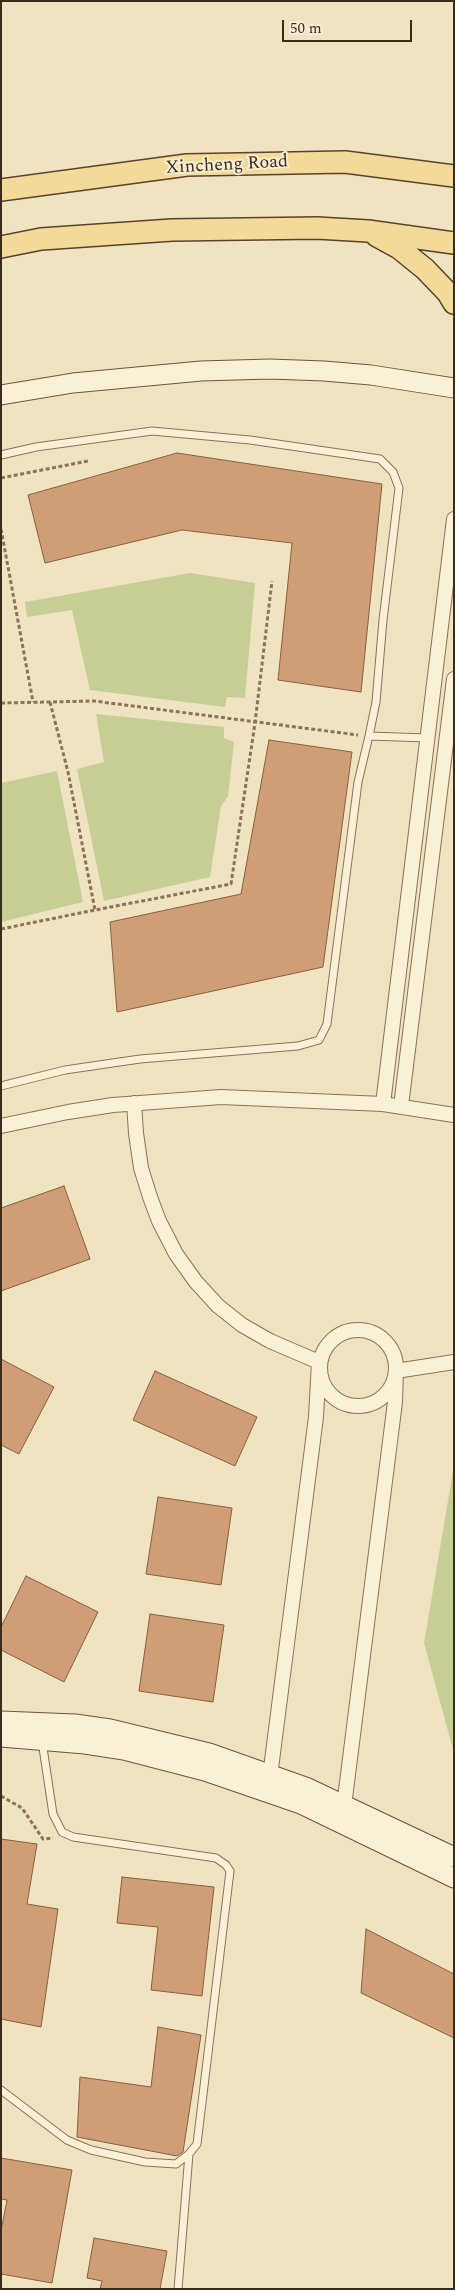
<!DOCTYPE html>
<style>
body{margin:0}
#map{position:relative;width:455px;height:2290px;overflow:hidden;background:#f0e3c2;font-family:Spectral,serif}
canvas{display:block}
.frame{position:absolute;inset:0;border:2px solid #3a2c1d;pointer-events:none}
.scale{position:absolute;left:282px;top:20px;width:130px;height:22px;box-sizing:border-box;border:2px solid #3a2c1d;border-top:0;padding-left:6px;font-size:15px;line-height:18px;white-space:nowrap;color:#3a2c1d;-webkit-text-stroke:4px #f7edd2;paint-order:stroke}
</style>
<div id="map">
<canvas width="455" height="2290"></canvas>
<div class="frame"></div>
<div class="scale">50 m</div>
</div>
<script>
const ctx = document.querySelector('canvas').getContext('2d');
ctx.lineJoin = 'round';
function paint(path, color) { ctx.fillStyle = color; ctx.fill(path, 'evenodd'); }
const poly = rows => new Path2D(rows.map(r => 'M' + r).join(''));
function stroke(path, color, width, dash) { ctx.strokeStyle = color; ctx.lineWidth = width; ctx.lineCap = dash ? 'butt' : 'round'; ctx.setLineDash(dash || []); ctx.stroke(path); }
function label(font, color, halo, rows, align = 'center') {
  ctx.font = font + ' Spectral,serif'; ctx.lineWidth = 4; ctx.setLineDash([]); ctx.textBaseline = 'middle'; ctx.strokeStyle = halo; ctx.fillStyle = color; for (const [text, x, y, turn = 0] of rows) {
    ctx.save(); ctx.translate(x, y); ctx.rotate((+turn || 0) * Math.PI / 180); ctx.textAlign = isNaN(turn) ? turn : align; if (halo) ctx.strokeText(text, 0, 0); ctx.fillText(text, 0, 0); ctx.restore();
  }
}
paint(poly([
 [190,573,255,583,245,698,227,697,225,707,90,690,72,610,27,617,25,602],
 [96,714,224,727,224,738,234,742,228,797,221,806,210,877,104,901,77,769,104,762],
 [57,771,83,902,1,922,1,783],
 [454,1465,454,1753,424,1643]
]), '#c6ce96');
const building = poly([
 [177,453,382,484,361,692,278,680,292,543,182,530,45,563,28,495,177,453],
 [269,740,352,752,323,967,117,1012,110,922,241,894,269,740],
 [64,1186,90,1259,1,1291,1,1208,64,1186],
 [1,1359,54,1387,19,1454,1,1445,1,1359],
 [155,1371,257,1417,235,1466,133,1420,155,1371],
 [158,1497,232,1508,221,1585,146,1574,158,1497],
 [26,1576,98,1612,64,1682,1,1650,1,1627,26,1576],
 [150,1614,224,1625,213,1702,139,1691,150,1614],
 [1,1839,37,1844,27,1904,58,1909,41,2027,1,2019,1,1839],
 [122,1877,214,1887,202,1996,151,1990,158,1927,117,1923,122,1877],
 [366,1929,454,1974,454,2038,361,1993,366,1929],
 [158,2027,201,2035,183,2152,177,2156,77,2137,80,2077,151,2087,158,2027],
 [1,2158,72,2170,52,2283,1,2274,1,2231,7,2200,1,2199,1,2158],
 [94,2238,167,2251,160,2289,100,2289,102,2281,87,2278,94,2238]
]);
paint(building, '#cf9e77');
stroke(building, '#8a5e3e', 1);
const lane = poly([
 [1,455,36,447,152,431,250,440,380,459,393,472,399,488,383,620,376,702,369,736],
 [1,1086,65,1070,140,1059,298,1046,319,1040,327,1024,358,782,369,736,427,738],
 [1,2090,67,2140,91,2150,145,2162,176,2164,189,2154,197,2144,230,1871,226,1865,216,1858,73,1837,62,1832,53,1814,42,1741],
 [178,2289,189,2154]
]);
const street = poly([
 [134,1103,136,1133,141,1168,150,1197,159,1221,176,1254,196,1282,218,1306,242,1325,270,1341,319,1362,316,1417,269,1784],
 [383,1104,454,519],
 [401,1106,454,679],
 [1,1126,68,1112,113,1105,221,1097,383,1104,454,1115],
 '320 1368a38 38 0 1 1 76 0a38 38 0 1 1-76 0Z',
 [343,1814,395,1402,396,1371,454,1362]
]);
const secondary = poly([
 [1,395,73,383,201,371,270,369,324,371,371,375,454,388],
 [1,1721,75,1724,110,1729,209,1753,308,1788,454,1857],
 [1,1737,85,1744,124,1750,205,1771,301,1804,454,1878]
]);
const primary = poly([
 [1,190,187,165,345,162,454,176],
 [377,236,399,248,425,269,448,293,454,303],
 [1,247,41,239,172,230,317,228,368,231,454,243]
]);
stroke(lane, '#8a7459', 9);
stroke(street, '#8a7459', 16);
stroke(secondary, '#6c553c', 21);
stroke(primary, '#58422d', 24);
stroke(poly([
 [1,478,88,461],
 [1,529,33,702],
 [50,702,68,772,95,910,231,884,255,723,272,581],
 [1,703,94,701,358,735],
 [1,929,95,910],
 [1,1796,22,1808,43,1839,53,1838]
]), '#8a7459', 3, [4, 2.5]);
stroke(lane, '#faf0d6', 7);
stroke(street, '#faf0d6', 14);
stroke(secondary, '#faf0d6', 19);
stroke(primary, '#f4da99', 21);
label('18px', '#3a2c1d', '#f7edd2', [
 ["Xincheng Road",227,166,-3]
]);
</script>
